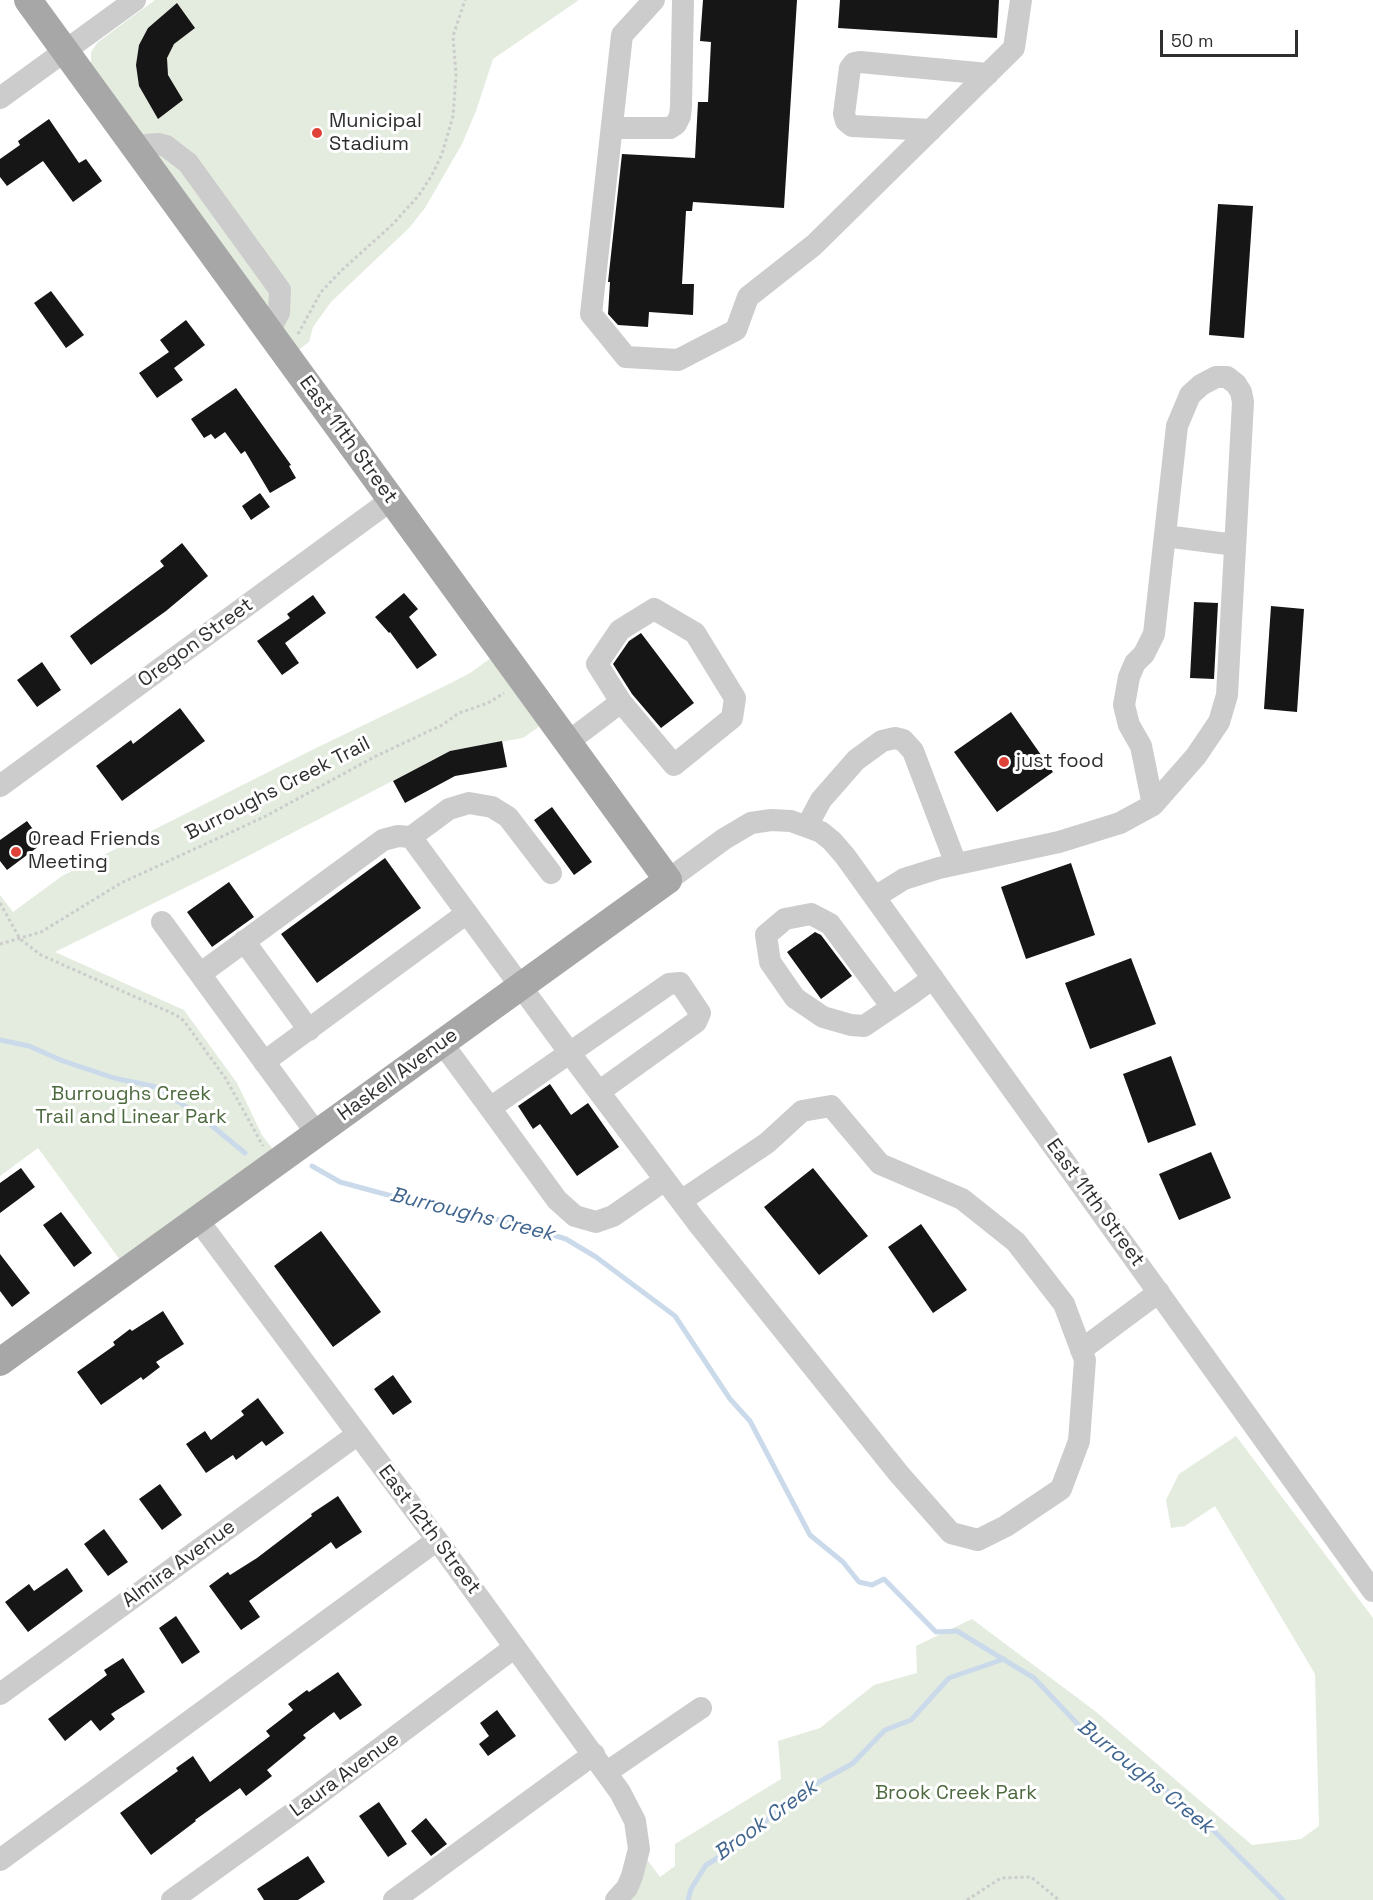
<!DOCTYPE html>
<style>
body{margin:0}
#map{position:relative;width:1373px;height:1900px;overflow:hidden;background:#fff;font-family:"Space Grotesk",sans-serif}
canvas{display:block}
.scale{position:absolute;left:1160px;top:30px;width:138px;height:27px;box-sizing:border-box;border:3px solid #2f2f2f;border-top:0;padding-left:8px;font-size:18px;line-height:21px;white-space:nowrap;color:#2f2f2f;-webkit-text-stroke:4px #fff;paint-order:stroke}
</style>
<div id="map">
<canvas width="1373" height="1900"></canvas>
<div class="scale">50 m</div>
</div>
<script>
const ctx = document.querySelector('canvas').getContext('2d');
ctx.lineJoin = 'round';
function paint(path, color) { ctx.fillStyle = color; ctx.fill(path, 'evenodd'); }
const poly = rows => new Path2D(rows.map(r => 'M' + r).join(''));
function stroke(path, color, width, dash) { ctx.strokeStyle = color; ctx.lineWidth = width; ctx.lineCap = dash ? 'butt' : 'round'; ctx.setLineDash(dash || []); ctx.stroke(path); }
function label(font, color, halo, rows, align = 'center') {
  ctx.font = font + ' "Space Grotesk",sans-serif'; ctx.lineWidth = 6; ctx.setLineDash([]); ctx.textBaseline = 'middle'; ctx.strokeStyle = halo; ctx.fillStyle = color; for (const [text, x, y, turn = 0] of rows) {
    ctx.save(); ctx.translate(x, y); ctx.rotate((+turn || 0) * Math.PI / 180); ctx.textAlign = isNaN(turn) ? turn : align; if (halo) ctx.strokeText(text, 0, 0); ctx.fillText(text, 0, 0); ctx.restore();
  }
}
paint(poly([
 [155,0,579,0,493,59,476,111,462,144,425,208,409,228,331,302,313,327,309,342,298,350,91,64,91,52,98,42],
 [491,658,540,726,523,738,450,751,221,870,55,952,184,1010,237,1083,262,1135,273,1149,120,1260,38,1148,0,1176,0,895,13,912,62,876,314,749,447,685,470,673],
 [1236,1436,1373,1618,1373,1900,626,1900,646,1858,660,1877,675,1866,675,1844,781,1779,778,1741,820,1728,874,1685,917,1673,916,1646,972,1619,1095,1711,1252,1845,1301,1839,1319,1826,1315,1674,1215,1506,1185,1526,1171,1528,1166,1500,1179,1474]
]), '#e3ecde');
stroke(poly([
 [0,1040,29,1046,63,1061,114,1078,156,1087,200,1116,245,1153],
 [312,1166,340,1182,414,1202,445,1206,530,1228,566,1239,596,1257,675,1316,730,1399,750,1421,810,1535,843,1562,859,1582,872,1585,884,1579,936,1632,957,1631,1034,1678,1087,1734,1112,1744,1214,1831,1283,1900],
 [688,1900,691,1889,706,1865,741,1844,793,1796,852,1764,885,1730,911,1720,949,1678,1004,1659]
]), '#cbdaeb', 5);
paint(poly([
 [703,0,797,0,784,208,693,202,692,211,686,211,682,284,694,284,693,315,649,312,648,327,618,325,608,314,610,282,608,282,622,154,695,158,698,102,708,102,711,42,700,41],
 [840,0,999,0,997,38,838,28],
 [177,3,195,28,174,44,167,58,168,75,183,100,158,119,139,86,136,65,139,45,148,28],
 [49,119,79,163,86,159,102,181,73,202,43,161,7,186,0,177,0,159,20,145,18,141],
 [1218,204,1253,206,1244,338,1209,335],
 [51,291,84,335,66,348,34,303],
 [186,320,205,345,174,368,183,380,157,398,139,373,169,352,160,340],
 [236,388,291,465,289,466,296,478,270,493,245,451,241,454,225,432,215,439,211,434,204,438,191,419],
 [260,493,270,507,251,520,242,506],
 [182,543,208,576,166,611,91,665,70,636,164,566,160,561],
 [404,593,418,609,409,617,437,655,417,669,390,632,389,633,375,617],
 [313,595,326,613,285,643,299,663,282,675,257,641,290,618,287,614],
 [1194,602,1218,603,1214,679,1190,678],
 [1271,606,1304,609,1297,712,1264,709],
 [641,633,694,703,661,728,632,694,613,664,629,641],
 [42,662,61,690,37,707,17,680],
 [180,708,205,741,122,801,96,766,131,740,133,744],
 [1011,712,1053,772,997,812,954,752],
 [502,741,507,767,455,776,405,803,393,781,450,751],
 [552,807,592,862,574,875,534,820],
 [27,821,43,843,7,870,0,861,0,840],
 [385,858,421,908,317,983,281,934],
 [1071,863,1095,935,1026,959,1001,887],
 [229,882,254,917,212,947,187,912],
 [815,932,821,935,852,976,821,999,787,952],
 [1131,958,1156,1024,1090,1049,1065,983],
 [1171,1056,1196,1125,1148,1143,1123,1074],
 [550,1084,571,1115,588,1103,619,1147,577,1176,540,1124,533,1129,518,1106],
 [1211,1152,1231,1198,1179,1220,1159,1174],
 [21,1168,35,1187,0,1213,0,1183],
 [813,1168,868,1236,819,1275,764,1207],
 [61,1212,92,1253,74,1267,43,1225],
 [921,1224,967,1290,933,1313,888,1247],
 [321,1231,381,1312,333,1347,274,1266],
 [0,1254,30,1293,12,1307,0,1291],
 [163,1311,184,1344,156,1362,160,1367,143,1380,141,1377,101,1405,77,1372,115,1345,113,1342,130,1329,132,1331],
 [393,1375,412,1402,393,1415,374,1389],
 [258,1398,284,1433,266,1446,262,1441,236,1460,233,1455,206,1473,186,1444,205,1431,211,1440,244,1415,241,1411],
 [160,1484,182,1515,162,1530,139,1499],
 [338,1496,362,1532,336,1549,331,1542,249,1601,260,1617,241,1630,209,1586,228,1572,230,1575,257,1558,312,1516,311,1514],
 [104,1529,128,1562,108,1576,84,1544],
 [67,1568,83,1591,28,1632,5,1602,29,1584,34,1591],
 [176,1616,200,1652,182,1664,159,1628],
 [123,1658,145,1692,111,1714,115,1719,100,1731,91,1720,65,1741,48,1719,107,1675,104,1670],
 [338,1672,362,1705,340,1720,334,1712,303,1735,306,1738,267,1770,272,1776,246,1796,240,1788,195,1820,196,1821,151,1855,120,1813,178,1771,176,1768,193,1756,210,1782,270,1736,266,1731,293,1710,288,1704,307,1690,309,1692],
 [497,1710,516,1736,488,1756,479,1744,489,1736,480,1723],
 [379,1802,407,1844,388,1857,359,1816],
 [426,1818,447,1844,431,1856,411,1831],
 [308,1856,325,1882,298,1900,264,1900,257,1889]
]), '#161616');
stroke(poly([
 [298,334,321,292,342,270,393,224,419,195,432,175,442,154,453,116,456,75,453,36,465,0],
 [0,903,20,939,41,955,176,1015,184,1021,226,1079,263,1146],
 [0,944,41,932,121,883,266,816,376,756,442,725,459,713,488,703,504,693],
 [967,1900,1001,1878,1031,1877,1059,1900]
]), '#ccc', 3, [3, 3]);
stroke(poly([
 [654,0,622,35,591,314,626,357,678,360,736,330,748,297,814,245,1014,48,1021,0],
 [0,98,135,0],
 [612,128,670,128,676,124,680,116,681,106,683,0],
 [931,130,852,126,846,121,844,114,850,68,854,63,860,62,988,74],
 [134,146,158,144,166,146,188,163,280,290,279,313,269,331],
 [1165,536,1235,545],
 [568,742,621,702,597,664,620,630,654,609,695,633,735,698,732,718,674,765,621,702],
 [0,786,391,500],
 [807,826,821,800,856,760,882,741,895,738,903,740,913,751,956,864],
 [411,837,449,809,469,803,492,807,508,817,551,873],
 [668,880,724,839,751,823,771,820,791,821,821,832,832,841,845,856,1373,1591],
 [875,897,904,879,939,868,1059,842,1120,823,1153,805,1196,756,1219,722,1227,695,1243,402,1241,392,1236,384,1227,377,1216,377,1201,385,1190,395,1177,426,1154,634,1144,654,1135,663,1129,677,1124,705,1129,725,1141,746,1153,805],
 [162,922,317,1134],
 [244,941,309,1030],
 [200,974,383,840,398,836,411,837,569,1052,696,1221,899,1474,951,1533,978,1540,1006,1526,1061,1489,1079,1441,1085,1360,1064,1304,1016,1242,962,1199,880,1164,831,1106,802,1111,767,1143,681,1201],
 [892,1007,830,924,811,914,785,919,766,935,770,962,795,998,823,1017,851,1025,864,1026,910,995,933,978],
 [442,1043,490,1108],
 [264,1062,467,913],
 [600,1091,696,1022,700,1013,680,983,669,984,490,1108,557,1200,575,1216,596,1222,613,1216,665,1180],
 [198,1220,437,1540,620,1792,635,1821,639,1849,632,1876,627,1888,616,1900],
 [1081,1350,1159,1292],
 [0,1694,358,1434],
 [607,1772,701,1708],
 [0,1860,437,1540],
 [172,1900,307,1803,515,1647],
 [394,1900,594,1754]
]), '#ccc', 22);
stroke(poly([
 [0,1362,668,880,28,0]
]), '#a7a7a7', 28);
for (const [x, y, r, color] of [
 [317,133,6,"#df4338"],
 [1004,762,6,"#df4338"],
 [16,852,6,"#df4338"]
]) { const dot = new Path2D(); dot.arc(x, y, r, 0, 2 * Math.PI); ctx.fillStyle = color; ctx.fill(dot); stroke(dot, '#fff', 2); }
label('20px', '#2f2f2f', '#fff', [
 ["Municipal",329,122],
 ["Stadium",329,145],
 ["just food",1016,762],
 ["Oread Friends",28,840],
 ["Meeting",28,863]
], 'left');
label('20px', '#2f2f2f', '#fff', [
 ["East 11th Street",348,440,54],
 ["Oregon Street",196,643,-36],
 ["Burroughs Creek Trail",278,789,-27],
 ["Haskell Avenue",398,1075,-36],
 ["East 11th Street",1095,1203,54],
 ["East 12th Street",429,1530,53],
 ["Almira Avenue",179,1564,-36],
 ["Laura Avenue",345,1775,-36]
]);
label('20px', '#4c6a3e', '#fff', [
 ["Burroughs Creek",131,1095],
 ["Trail and Linear Park",131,1118],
 ["Brook Creek Park",956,1794]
]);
label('italic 21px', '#40658f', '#fff', [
 ["Burroughs Creek",472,1215,14],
 ["Burroughs Creek",1145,1777,39],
 ["Brook Creek",766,1821,-36]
]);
</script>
